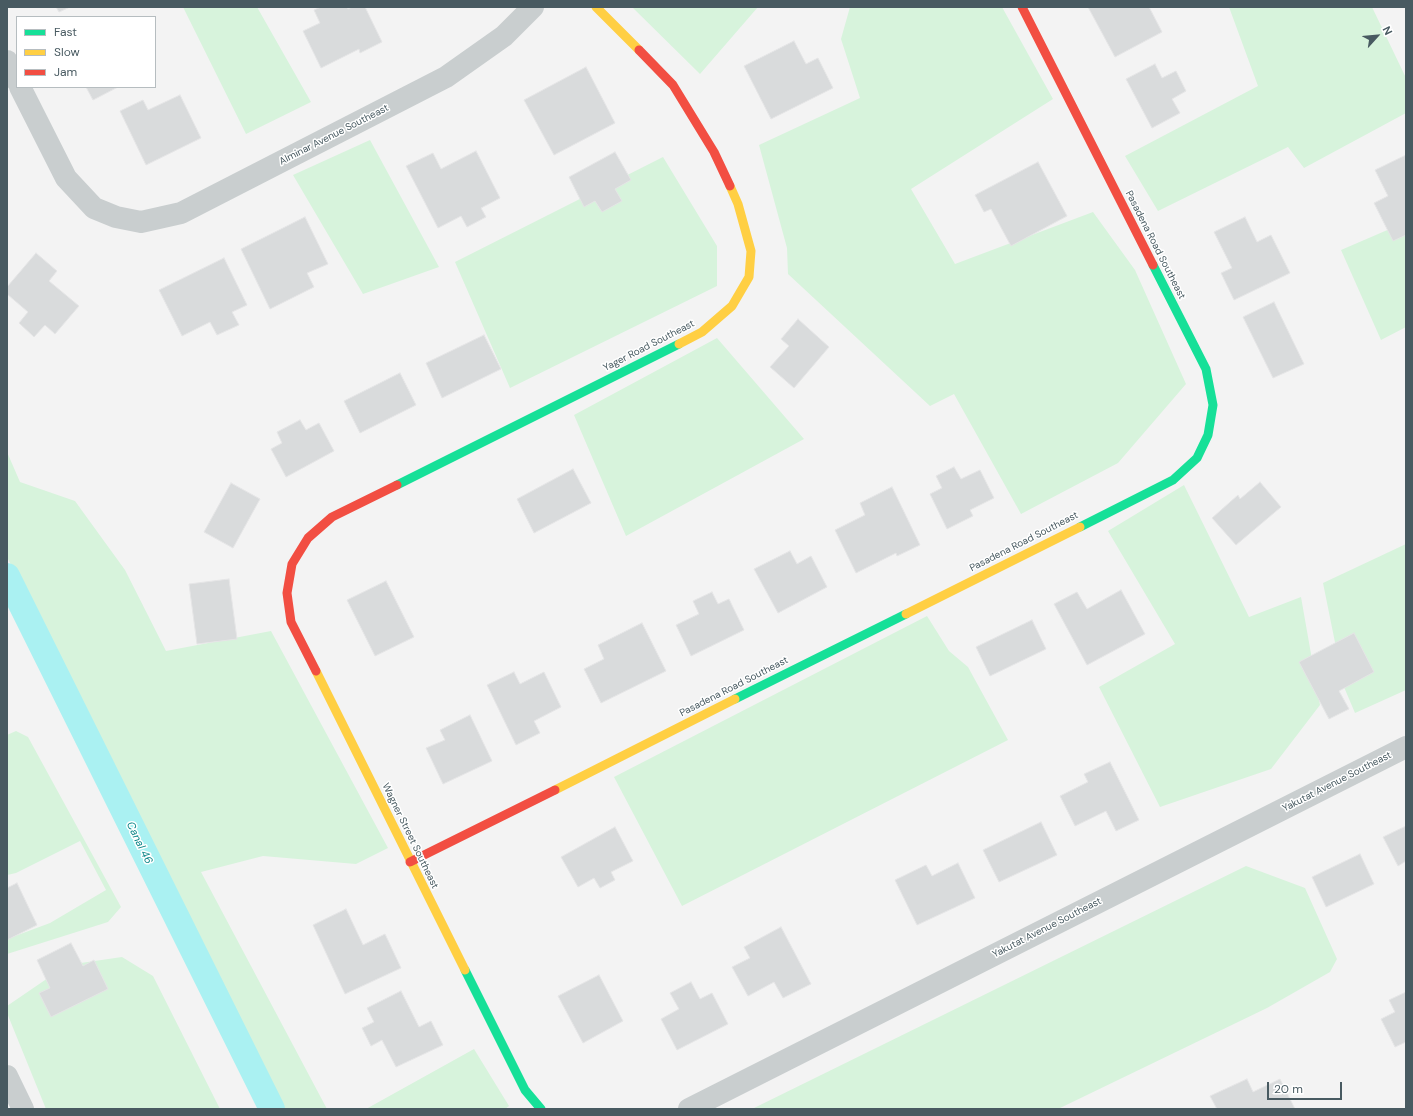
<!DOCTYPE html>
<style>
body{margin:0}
#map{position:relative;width:1413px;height:1116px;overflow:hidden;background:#f3f3f3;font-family:"DM Sans",sans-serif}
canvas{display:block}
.frame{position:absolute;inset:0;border:8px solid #485a61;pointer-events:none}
.legend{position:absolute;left:16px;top:16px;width:140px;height:72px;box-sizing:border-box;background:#fff;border:1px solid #b6bdc0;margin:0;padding:5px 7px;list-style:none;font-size:12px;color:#485a61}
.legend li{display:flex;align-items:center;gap:8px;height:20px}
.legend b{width:20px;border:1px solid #b6bdc0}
.north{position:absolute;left:1357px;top:16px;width:40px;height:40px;-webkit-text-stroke:3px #fff;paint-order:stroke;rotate:63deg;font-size:11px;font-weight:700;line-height:16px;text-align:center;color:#485a61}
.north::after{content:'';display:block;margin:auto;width:14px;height:18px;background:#485a61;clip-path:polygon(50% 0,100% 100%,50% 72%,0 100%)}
.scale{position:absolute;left:1267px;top:1082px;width:75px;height:18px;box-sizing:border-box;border:2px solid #485a61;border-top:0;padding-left:5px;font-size:12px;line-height:14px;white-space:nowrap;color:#485a61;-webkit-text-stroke:3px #fff;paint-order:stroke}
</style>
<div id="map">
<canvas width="1413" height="1116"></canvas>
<div class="frame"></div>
<ul class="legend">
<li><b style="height:5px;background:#16e098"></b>Fast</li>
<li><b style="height:5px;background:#ffcf43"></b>Slow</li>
<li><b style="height:5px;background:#f24e42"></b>Jam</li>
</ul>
<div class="north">N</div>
<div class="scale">20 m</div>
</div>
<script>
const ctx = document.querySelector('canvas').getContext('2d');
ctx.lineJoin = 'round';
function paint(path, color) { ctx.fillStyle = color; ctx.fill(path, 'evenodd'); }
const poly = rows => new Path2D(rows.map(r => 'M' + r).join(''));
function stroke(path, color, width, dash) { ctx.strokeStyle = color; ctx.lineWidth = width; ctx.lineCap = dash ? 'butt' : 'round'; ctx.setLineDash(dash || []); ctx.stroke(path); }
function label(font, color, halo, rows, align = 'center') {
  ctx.font = font + ' "DM Sans",sans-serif'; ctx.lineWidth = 3; ctx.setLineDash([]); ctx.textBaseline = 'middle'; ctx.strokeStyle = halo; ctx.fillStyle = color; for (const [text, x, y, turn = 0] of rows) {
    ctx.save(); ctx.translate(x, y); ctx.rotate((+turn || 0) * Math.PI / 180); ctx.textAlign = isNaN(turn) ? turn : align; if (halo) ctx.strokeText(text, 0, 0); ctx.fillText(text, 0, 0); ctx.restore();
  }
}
paint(poly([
 [183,7,257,7,311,102,246,134],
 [632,7,758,7,700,74],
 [850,7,1002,7,1053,99,911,189,955,264,1093,212,1135,270,1186,384,1118,463,1021,514,954,394,930,406,788,274,787,248,759,145,860,98,841,39],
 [1229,7,1372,7,1406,78,1406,113,1304,168,1288,147,1158,211,1125,156,1258,86],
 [370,140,439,267,363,294,293,175],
 [663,157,717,246,717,286,510,388,455,262],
 [1406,222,1406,327,1381,340,1341,250],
 [717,338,804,439,626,536,574,415],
 [7,452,20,482,75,501,125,570,166,651,271,631,388,848,356,864,263,856,201,872,327,1109,281,1109,7,557],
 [1184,485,1249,617,1301,597,1320,705,1271,769,1160,807,1099,687,1175,644,1108,531],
 [1406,544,1406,690,1355,713,1344,687,1323,583],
 [927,616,949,651,968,667,1008,740,682,906,614,777],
 [16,731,28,737,121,907,108,922,7,954,7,939,50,923,106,890,80,841,16,873,7,875,7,735],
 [1246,866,1305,888,1337,959,1330,972,1267,1008,1058,1109,752,1109],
 [122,957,153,976,220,1109,46,1109,7,1013,7,1006,67,965],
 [474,1049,509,1106,505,1109,366,1109]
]), '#d7f3dc');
stroke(poly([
 [7,576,272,1109]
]), '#aaf1f2', 26);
const building = poly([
 [56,7,70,7,59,12,56,7],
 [321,7,347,7,348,9,352,7,365,7,382,42,360,53,359,49,321,68,303,31,320,23,314,10,321,7],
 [1088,7,1149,7,1162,32,1115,57,1088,7],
 [794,41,806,64,818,58,833,88,771,119,744,66,794,41],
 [1155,64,1162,78,1176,71,1186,91,1172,99,1180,113,1152,128,1126,79,1155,64],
 [586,67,615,123,554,155,524,100,586,67],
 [86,87,118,87,93,100,86,87],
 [180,95,201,138,146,165,120,111,143,100,148,110,180,95],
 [476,151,500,198,481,208,486,217,467,227,461,216,438,228,406,166,433,153,441,169,476,151],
 [615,152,631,180,615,189,622,201,602,212,595,201,584,207,569,177,615,152],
 [1406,155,1406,235,1393,241,1374,203,1388,196,1375,170,1406,155],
 [1038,162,1067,216,1011,246,991,209,984,212,975,195,1038,162],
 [305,217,328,264,307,273,314,287,270,309,241,249,305,217],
 [1245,217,1257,242,1271,235,1290,273,1234,300,1221,273,1232,268,1214,232,1245,217],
 [36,253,57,271,49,281,79,306,55,334,45,325,34,337,19,323,28,312,7,294,7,287,36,253],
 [224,258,247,305,232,312,239,325,217,335,210,322,182,336,159,290,224,258],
 [1274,302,1304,364,1273,378,1243,317,1274,302],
 [798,319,829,347,794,388,770,367,789,346,781,339,798,319],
 [484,335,501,369,442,398,426,363,484,335],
 [400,373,416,405,360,433,344,401,400,373],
 [300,420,306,430,319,423,334,451,286,477,271,449,282,443,277,432,300,420],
 [954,467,961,479,980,470,994,498,970,510,973,516,947,529,930,494,942,488,936,476,954,467],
 [573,469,591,503,534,533,517,499,573,469],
 [1260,482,1281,507,1236,545,1212,518,1238,495,1240,499,1260,482],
 [231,483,260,499,233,548,204,532,231,483],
 [892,487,920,545,897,556,896,553,856,573,835,530,865,515,860,503,892,487],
 [790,551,797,564,811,556,827,587,778,613,754,569,790,551],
 [229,579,237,639,197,644,189,584,229,579],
 [386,581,414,637,375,656,347,600,386,581],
 [1121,590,1145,634,1087,665,1054,604,1077,592,1087,609,1121,590],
 [712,592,718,604,729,599,744,630,691,656,676,625,699,614,693,601,712,592],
 [1032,620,1046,649,990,676,976,647,1032,620],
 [642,623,666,671,601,703,584,669,604,659,598,645,642,623],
 [1354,633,1374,672,1339,691,1349,709,1329,719,1299,662,1354,633],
 [514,672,520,684,544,672,561,707,534,721,540,733,516,745,487,685,514,672],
 [470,715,492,761,443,784,426,748,445,740,440,730,470,715],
 [1110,762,1139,820,1116,831,1106,811,1075,826,1060,796,1088,782,1084,774,1110,762],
 [1041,822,1057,855,999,882,983,850,1041,822],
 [1406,826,1406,861,1398,866,1383,837,1406,826],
 [615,827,633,861,611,872,615,880,600,888,594,878,578,887,561,857,615,827],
 [1360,854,1374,884,1326,907,1312,877,1360,854],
 [958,863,975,898,917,925,895,880,926,865,932,876,958,863],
 [17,883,37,925,7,940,7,888,17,883],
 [346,909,363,945,385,934,401,968,345,994,313,925,346,909],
 [781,927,811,984,783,998,774,982,748,996,732,967,750,958,744,947,781,927],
 [71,943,83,966,94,960,108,989,51,1017,39,993,50,988,37,960,71,943],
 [599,975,623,1021,583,1043,558,996,599,975],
 [691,982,700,999,712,993,728,1024,677,1050,661,1019,679,1009,670,993,691,982],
 [401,991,419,1027,431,1021,443,1045,396,1067,382,1040,371,1046,362,1028,374,1022,367,1008,401,991],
 [1406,992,1406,1042,1395,1047,1381,1019,1395,1012,1389,1000,1406,992],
 [1247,1079,1253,1092,1280,1079,1295,1109,1217,1109,1210,1096,1247,1079]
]);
paint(building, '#d9dbdc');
stroke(building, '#e5e5e6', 1);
stroke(poly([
 [7,61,17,81],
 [20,87,66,178,94,208,116,217,141,222,181,213,446,77,504,36,533,7],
 [7,1076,23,1109],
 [689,1109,1406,747]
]), '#c9cecf', 22);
stroke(poly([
 [397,485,679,344],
 [1080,527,1173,480,1197,458,1208,435,1213,405,1206,369,1153,265],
 [735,699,906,614],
 [465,970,525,1090,541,1109]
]), '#16e098', 9);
stroke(poly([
 [596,7,639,50],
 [679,344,702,332,732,306,749,277,751,251,738,204,730,186],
 [906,614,1080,527],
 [316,671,465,970],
 [555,790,735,699]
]), '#ffcf43', 9);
stroke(poly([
 [1022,7,1153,265],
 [639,50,673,85,714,152,730,186],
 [316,671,291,622,287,593,292,564,308,538,332,517,397,485],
 [410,862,555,790]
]), '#f24e42', 9);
label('10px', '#485a61', '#fff', [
 ["Alminar Avenue Southeast",334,135,-27],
 ["Pasadena Road Southeast",1155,245,63],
 ["Yager Road Southeast",649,346,-27],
 ["Pasadena Road Southeast",1024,542,-27],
 ["Pasadena Road Southeast",734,687,-27],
 ["Yakutat Avenue Southeast",1337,782,-27],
 ["Wagner Street Southeast",410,836,64],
 ["Yakutat Avenue Southeast",1047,928,-27]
]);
label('italic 11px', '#088486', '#fff', [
 ["Canal 46",139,843,64]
]);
</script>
